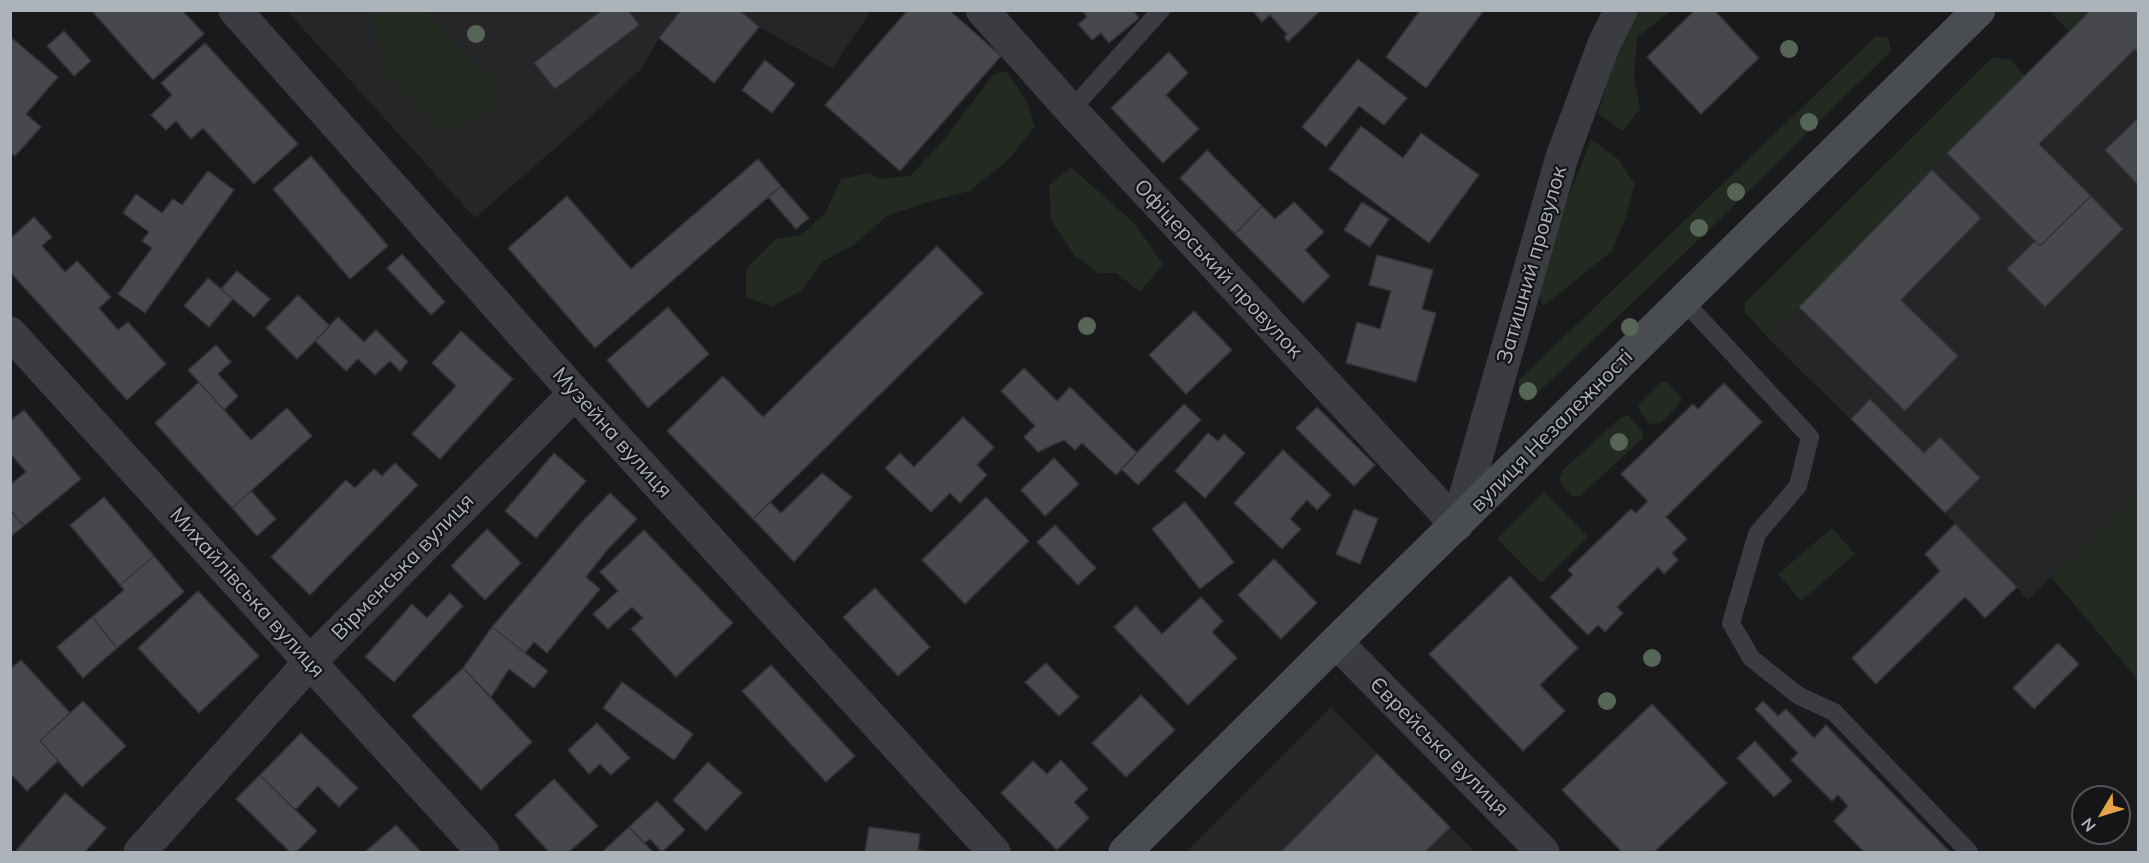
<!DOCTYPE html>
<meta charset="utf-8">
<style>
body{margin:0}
#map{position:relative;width:2149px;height:863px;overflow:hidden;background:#1a1a1c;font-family:Mulish,sans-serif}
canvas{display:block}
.frame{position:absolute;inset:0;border:12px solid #adb3ba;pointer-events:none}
.north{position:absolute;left:2071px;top:785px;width:60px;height:60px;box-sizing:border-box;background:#151517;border:2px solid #525458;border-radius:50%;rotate:232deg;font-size:16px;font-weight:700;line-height:24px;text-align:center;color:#adb3ba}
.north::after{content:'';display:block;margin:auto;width:21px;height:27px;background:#e6a247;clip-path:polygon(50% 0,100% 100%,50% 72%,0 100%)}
</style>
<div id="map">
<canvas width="2149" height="863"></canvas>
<div class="frame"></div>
<div class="north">N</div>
</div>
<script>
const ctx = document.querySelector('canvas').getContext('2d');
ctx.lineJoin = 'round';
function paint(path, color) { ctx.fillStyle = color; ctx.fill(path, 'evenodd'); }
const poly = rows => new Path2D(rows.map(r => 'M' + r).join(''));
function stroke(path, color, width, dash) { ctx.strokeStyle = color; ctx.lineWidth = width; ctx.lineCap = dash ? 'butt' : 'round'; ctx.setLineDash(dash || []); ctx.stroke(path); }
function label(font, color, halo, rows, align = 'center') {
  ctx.font = font + ' Mulish,sans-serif'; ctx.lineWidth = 4.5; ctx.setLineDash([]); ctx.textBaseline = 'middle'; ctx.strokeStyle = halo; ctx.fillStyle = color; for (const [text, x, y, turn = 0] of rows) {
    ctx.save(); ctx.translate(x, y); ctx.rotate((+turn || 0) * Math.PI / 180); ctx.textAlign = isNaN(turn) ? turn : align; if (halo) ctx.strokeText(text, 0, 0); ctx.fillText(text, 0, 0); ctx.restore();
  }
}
paint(poly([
 [287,11,681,11,659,38,642,68,576,130,475,218],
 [739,11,871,11,832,68,759,27],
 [2091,11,2138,11,2138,494,2027,600,2017,587,1945,513,1767,337,1799,307,1947,153],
 [1331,707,1475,852,1186,852]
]), '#262629');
paint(poly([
 [371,11,428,11,455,44,495,81,496,109,456,132,432,122,387,73,376,39],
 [1635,11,1671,11,1637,37,1634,76,1640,109,1623,131,1598,114,1612,67],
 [2050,11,2091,11,2069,32],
 [1876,36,1888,38,1891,51,1713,226,1528,402,1520,398,1518,381],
 [1993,57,2011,60,2025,76,1947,153,1799,307,1767,337,1745,312,1745,303],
 [1006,71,1027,101,1035,127,1010,158,970,191,927,202,887,216,852,246,822,262,802,290,772,307,746,297,746,269,776,239,801,235,825,213,841,179,868,173,882,179,910,176,943,141,994,74],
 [1591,139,1618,159,1635,184,1626,217,1612,251,1544,306,1535,292,1567,201],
 [1071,167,1135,224,1163,264,1140,292,1116,273,1098,273,1075,256,1051,220,1049,185],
 [1661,382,1668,383,1681,397,1681,402,1661,423,1650,424,1641,413,1638,405],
 [1628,415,1642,431,1643,438,1580,496,1572,496,1559,481,1562,471,1620,418],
 [1544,492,1588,537,1541,583,1497,539],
 [2138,494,2138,680,2051,577],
 [1832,528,1855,554,1801,601,1778,574]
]), '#222a22');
const building = poly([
 [91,10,182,10,204,34,153,80,91,10],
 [602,10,628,10,639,25,555,89,534,63,602,10],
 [681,10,739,10,759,27,714,83,659,38,681,10],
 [908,10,949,10,1001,56,900,171,825,105,908,10],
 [1082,10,1133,10,1139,18,1109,43,1101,33,1092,40,1078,24,1087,17,1082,10],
 [1252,10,1321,10,1288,42,1284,37,1287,34,1270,15,1262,22,1252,10],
 [1420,10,1484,10,1426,88,1386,57,1420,10],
 [1695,10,1714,10,1759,58,1701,114,1647,57,1695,10],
 [2091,10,2138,10,2138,52,2135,49,2039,144,2091,196,2040,246,1947,153,2091,10],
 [64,31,91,61,74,76,47,46,64,31],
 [13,39,58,77,26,114,41,127,15,156,10,152,10,42,13,39],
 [205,43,298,144,254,184,203,128,191,139,176,121,166,130,151,115,172,95,161,83,205,43],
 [1169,52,1188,73,1166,95,1199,129,1163,163,1111,108,1169,52],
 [1358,59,1407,98,1384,125,1359,106,1326,147,1302,127,1358,59],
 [765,60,795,84,772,113,742,90,765,60],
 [2138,118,2138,185,2105,150,2138,118],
 [1361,126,1403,158,1421,133,1479,175,1429,243,1329,169,1361,126],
 [1207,150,1262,206,1235,234,1180,178,1207,150],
 [311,156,388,246,350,279,273,189,311,156],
 [758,159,781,186,595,348,508,248,567,196,631,269,758,159],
 [1932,170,1981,218,1901,300,1958,356,1905,411,1799,307,1932,170],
 [208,171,234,190,145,313,118,294,152,248,142,241,149,232,123,213,136,194,162,213,173,199,182,205,208,171],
 [781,186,809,218,796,229,768,197,781,186],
 [2091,196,2123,229,2045,307,2007,269,2035,241,2040,246,2091,196],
 [1294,202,1324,232,1305,250,1330,276,1303,303,1235,234,1262,206,1275,219,1294,202],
 [1362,202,1389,219,1370,247,1344,230,1362,202],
 [34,217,52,237,42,246,65,272,77,261,111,297,99,308,118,330,128,322,166,364,127,400,10,272,10,239,34,217],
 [937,246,983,293,753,519,667,431,723,376,763,417,937,246],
 [402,254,445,302,431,315,387,268,402,254],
 [1377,255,1433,270,1422,309,1436,313,1416,382,1346,363,1357,322,1380,329,1391,291,1369,285,1377,255],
 [237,271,270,299,254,317,221,289,237,271],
 [208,278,233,299,209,327,184,306,208,278],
 [298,295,330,326,297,359,266,328,298,295],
 [668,307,709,354,648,408,607,360,668,307],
 [1194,311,1232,350,1186,394,1149,355,1194,311],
 [338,317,364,342,376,330,408,362,400,371,390,361,375,375,358,359,346,371,315,341,338,317],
 [461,331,513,379,440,459,412,434,456,386,432,363,461,331],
 [216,345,231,362,218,374,238,396,224,410,188,370,216,345],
 [1024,368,1057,401,1070,387,1137,453,1116,475,1082,443,1075,450,1064,440,1038,452,1024,437,1035,426,1001,391,1024,368],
 [199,382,251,440,287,408,312,436,232,508,155,423,199,382],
 [1724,383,1762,422,1666,517,1687,539,1672,553,1678,560,1664,574,1658,567,1617,607,1623,613,1605,632,1598,625,1588,635,1550,597,1573,575,1568,570,1631,509,1636,513,1648,501,1621,474,1693,404,1698,409,1724,383],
 [1870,399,1924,453,1940,437,1980,478,1945,513,1851,419,1870,399],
 [1184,404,1201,420,1138,485,1121,469,1184,404],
 [1317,407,1375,465,1354,486,1296,428,1317,407],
 [24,410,81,479,24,526,10,510,10,485,26,472,10,453,10,421,24,410],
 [963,417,994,447,977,465,987,475,960,503,950,493,931,512,885,468,900,453,914,467,963,417],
 [1208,433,1218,441,1224,434,1245,453,1205,498,1175,471,1208,433],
 [1283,450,1331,495,1317,510,1307,500,1290,519,1301,529,1282,549,1234,503,1283,450],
 [554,453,586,481,536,538,505,511,554,453],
 [1054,458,1079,484,1045,516,1021,490,1054,458],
 [395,463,418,485,310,595,271,557,346,480,355,488,374,469,382,476,395,463],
 [822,473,852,497,794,562,753,519,770,502,781,513,822,473],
 [251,491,276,519,257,536,232,508,251,491],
 [610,493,637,519,608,549,586,577,600,589,547,653,534,642,525,653,492,627,581,523,610,493],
 [104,497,154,556,120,585,70,525,104,497],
 [986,497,1029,541,965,604,922,560,986,497],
 [1185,502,1234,562,1200,589,1152,529,1185,502],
 [1354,509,1378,519,1360,564,1336,554,1354,509],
 [10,510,24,526,10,537,10,510],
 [1955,524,2017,587,1985,618,1965,597,1876,684,1852,658,1940,571,1925,554,1955,524],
 [1055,525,1096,568,1078,585,1037,542,1055,525],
 [487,529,521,563,485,600,451,566,487,529],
 [644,530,733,623,676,677,631,629,643,618,632,607,608,629,593,614,618,591,600,572,644,530],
 [154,556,184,592,117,648,92,617,124,590,120,585,154,556],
 [1274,559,1317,603,1281,639,1238,595,1274,559],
 [1510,576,1578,648,1540,685,1565,711,1523,751,1429,654,1510,576],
 [875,588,930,647,898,676,843,617,875,588],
 [198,591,259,656,199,713,138,648,198,591],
 [450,593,463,606,394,682,365,657,412,604,427,618,450,593],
 [1201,597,1223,621,1212,632,1237,658,1188,705,1114,627,1136,606,1162,634,1201,597],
 [92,617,117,648,83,678,57,647,92,617],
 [492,627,548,671,534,688,509,669,491,697,463,668,492,627],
 [2058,643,2079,664,2034,709,2013,688,2058,643],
 [21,660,70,713,40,741,58,761,27,791,10,773,10,669,21,660],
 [1046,663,1079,697,1059,716,1025,682,1046,663],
 [771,665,855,756,826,782,742,691,771,665],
 [463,668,532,742,481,790,412,716,463,668],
 [622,682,693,734,674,760,603,708,622,682],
 [1141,695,1175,730,1126,777,1092,743,1141,695],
 [83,701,126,746,82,787,40,741,83,701],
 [1763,701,1778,716,1786,709,1814,738,1826,725,1950,852,1864,852,1834,821,1848,806,1838,795,1832,801,1791,760,1798,753,1755,709,1763,701],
 [1652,704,1727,783,1654,852,1622,852,1562,790,1652,704],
 [597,723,630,758,611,775,600,764,589,774,568,750,597,723],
 [301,733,358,788,339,807,318,786,295,810,260,775,301,733],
 [1755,741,1792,781,1774,797,1737,758,1755,741],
 [1377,754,1450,827,1425,852,1281,852,1377,754],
 [1061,760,1088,789,1074,802,1089,818,1057,850,1001,793,1033,761,1047,774,1061,760],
 [708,762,742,793,706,831,673,800,708,762],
 [260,775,317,831,296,852,290,852,236,799,260,775],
 [554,779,598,826,569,852,549,852,515,815,554,779],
 [65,793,106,828,85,852,15,852,65,793],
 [657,801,685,830,662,852,650,839,644,843,629,827,657,801],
 [396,825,421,852,365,852,396,825],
 [629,827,653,852,602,852,629,827],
 [869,827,920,834,918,850,932,852,865,852,869,827]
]);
paint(building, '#47484c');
stroke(building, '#343438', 1.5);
stroke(poly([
 [1071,110,1161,10],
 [1684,301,1810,437,1798,486,1757,534,1731,623,1751,658,1799,696,1834,712,1969,852]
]), '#3b3c41', 18);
stroke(poly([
 [235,10,575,393,994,852],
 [982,10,1071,110,1457,525,1562,157,1604,44,1621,10],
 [10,333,483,852],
 [1336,642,1543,852],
 [140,852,310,662,575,393]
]), '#3b3c41', 33);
stroke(poly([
 [1125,852,1336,642,1979,10]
]), '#494c50', 33);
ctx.fillStyle = '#566656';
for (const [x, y] of [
 [476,34],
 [1789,49],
 [1809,122],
 [1736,192],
 [1699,228],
 [1087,326],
 [1630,327],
 [1528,391],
 [1619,442],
 [1652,658],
 [1607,701]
]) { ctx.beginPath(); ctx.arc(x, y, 9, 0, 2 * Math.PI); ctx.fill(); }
label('21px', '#adb3ba', '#151517', [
 ["Затишний провулок",1532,265,-74],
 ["Офіцерський провулок",1218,269,47],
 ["вулиця Незалежності",1552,431,-45],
 ["Музейна вулиця",612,433,48],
 ["Вірменська вулиця",403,567,-46],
 ["Михайлівська вулиця",247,593,48],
 ["Єврейська вулиця",1439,747,45]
]);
</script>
